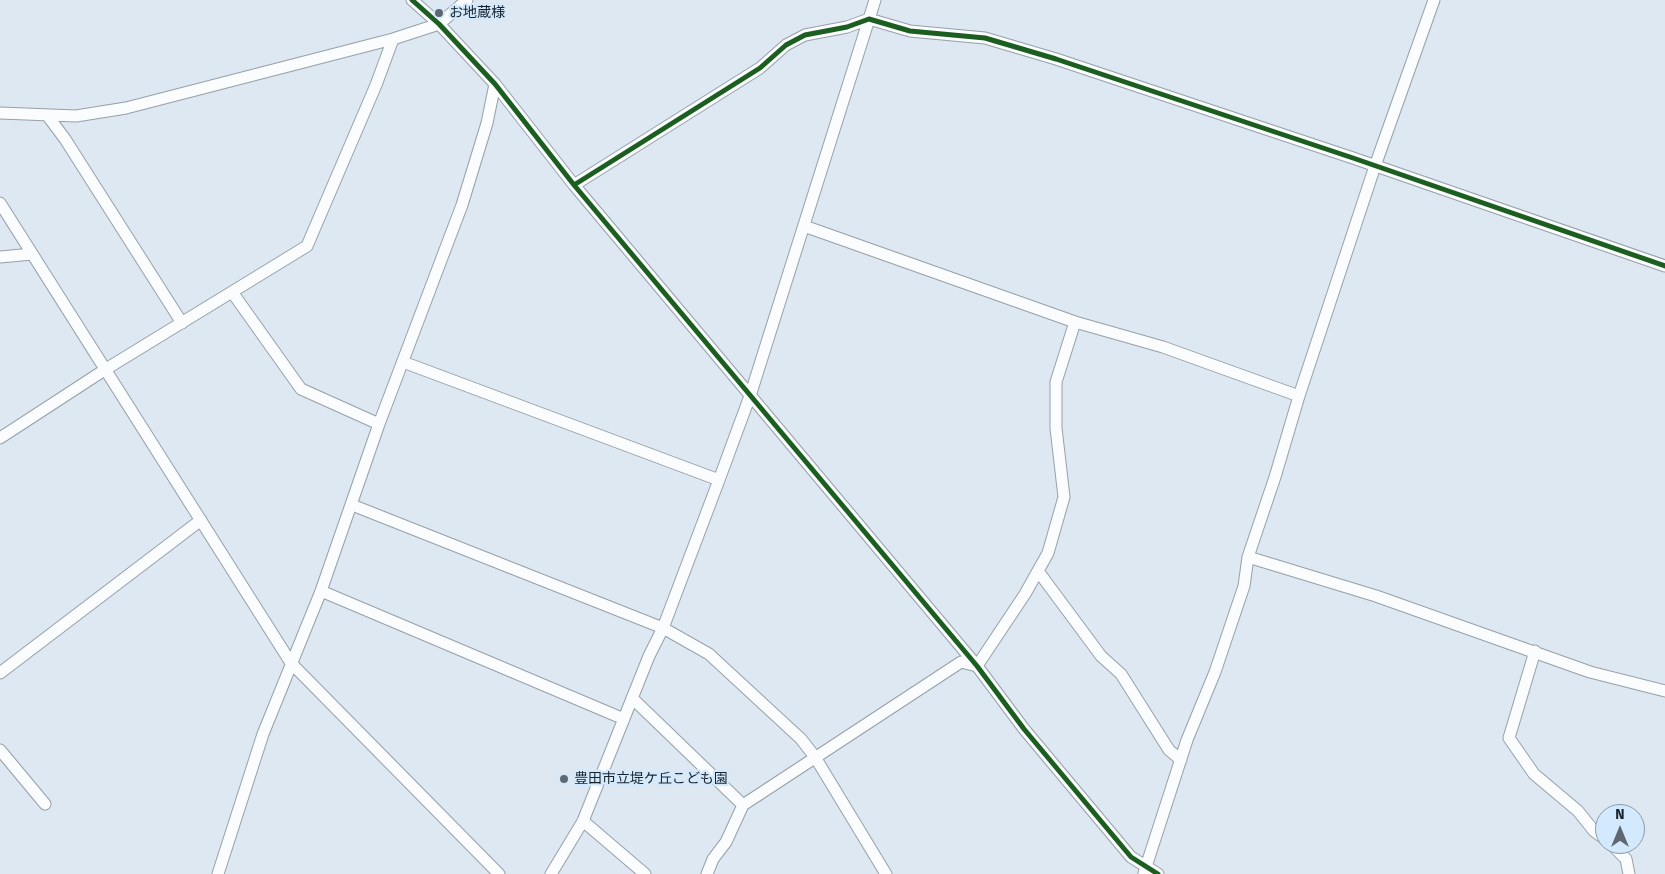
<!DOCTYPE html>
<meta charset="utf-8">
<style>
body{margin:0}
#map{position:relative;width:1665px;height:874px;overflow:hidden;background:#dde8f3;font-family:"Fira Sans",sans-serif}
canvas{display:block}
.north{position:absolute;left:1595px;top:804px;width:50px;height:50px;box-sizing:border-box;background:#d3e9fd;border:1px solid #899aa9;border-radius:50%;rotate:0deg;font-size:14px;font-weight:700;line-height:20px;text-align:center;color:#1b232a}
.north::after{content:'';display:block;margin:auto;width:18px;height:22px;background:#5f6870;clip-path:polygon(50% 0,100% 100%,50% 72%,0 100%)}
</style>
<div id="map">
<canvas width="1665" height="874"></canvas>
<div class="north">N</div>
</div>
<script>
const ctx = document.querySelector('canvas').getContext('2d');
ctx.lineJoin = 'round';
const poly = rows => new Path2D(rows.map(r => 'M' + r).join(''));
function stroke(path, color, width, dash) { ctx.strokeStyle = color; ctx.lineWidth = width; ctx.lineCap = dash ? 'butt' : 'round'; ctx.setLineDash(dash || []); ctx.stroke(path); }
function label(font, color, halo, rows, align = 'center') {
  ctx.font = font + ' "Fira Sans","Noto Sans JP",sans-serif'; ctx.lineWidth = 4.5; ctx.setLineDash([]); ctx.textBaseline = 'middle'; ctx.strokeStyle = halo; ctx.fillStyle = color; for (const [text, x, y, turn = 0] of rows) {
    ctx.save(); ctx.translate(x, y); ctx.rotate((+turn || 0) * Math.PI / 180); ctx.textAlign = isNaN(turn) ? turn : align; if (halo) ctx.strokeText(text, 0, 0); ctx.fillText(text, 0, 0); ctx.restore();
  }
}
const minor = poly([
 [412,0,439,24,495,84,574,185,977,666,1024,729,1131,857,1158,874],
 [0,113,76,116,126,108,393,39,439,24,467,0],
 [47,115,65,139,182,323],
 [574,185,760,68,786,45,805,35,847,27,869,19,910,31,985,38,1056,59,1353,158,1665,266],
 [0,203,291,663,499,874],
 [804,226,1075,322,1163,347,1299,396],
 [0,257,32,254],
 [232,292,301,389,379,424],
 [403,362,719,480],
 [0,438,106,369,307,246,376,85,393,39],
 [352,505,663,628,709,654,801,739,815,757,886,874],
 [1248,557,1376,596,1590,672,1665,691],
 [1038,571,1101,656,1121,674,1169,750,1181,760],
 [321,591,624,719],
 [1535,651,1509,738,1534,774,1578,811,1594,831,1605,839],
 [977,666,1025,594,1048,553,1064,497,1056,428,1056,382,1075,322],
 [0,673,201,520],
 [632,698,743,805],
 [0,750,45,804],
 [583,821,645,874],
 [1611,844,1626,859,1629,874],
 [1144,873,1187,740,1215,672,1244,586,1248,557,1275,477,1299,396,1375,166,1434,0],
 [218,874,263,734,321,591,379,424,462,205,487,123,495,84],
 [551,874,583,821,649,656,663,628,719,480,750,396,875,0],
 [707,874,713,859,726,842,743,805,961,662,977,666]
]);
stroke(minor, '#97a0a8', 13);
stroke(minor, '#fafcfd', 11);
stroke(poly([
 [412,0,439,24,495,84,574,185,977,666,1024,729,1131,857,1158,874],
 [574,185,760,68,786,45,805,35,847,27,869,19,910,31,985,38,1056,59,1353,158,1665,266]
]), '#1b5e20', 5);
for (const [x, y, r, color] of [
 [439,13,5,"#5f6870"],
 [564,779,5,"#5f6870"]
]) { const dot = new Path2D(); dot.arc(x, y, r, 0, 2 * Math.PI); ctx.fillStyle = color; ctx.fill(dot); stroke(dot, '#d3e9fd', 2); }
label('14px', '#1b232a', '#d3e9fd', [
 ["お地蔵様",449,13],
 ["豊田市立堤ケ丘こども園",574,779]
], 'left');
</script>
